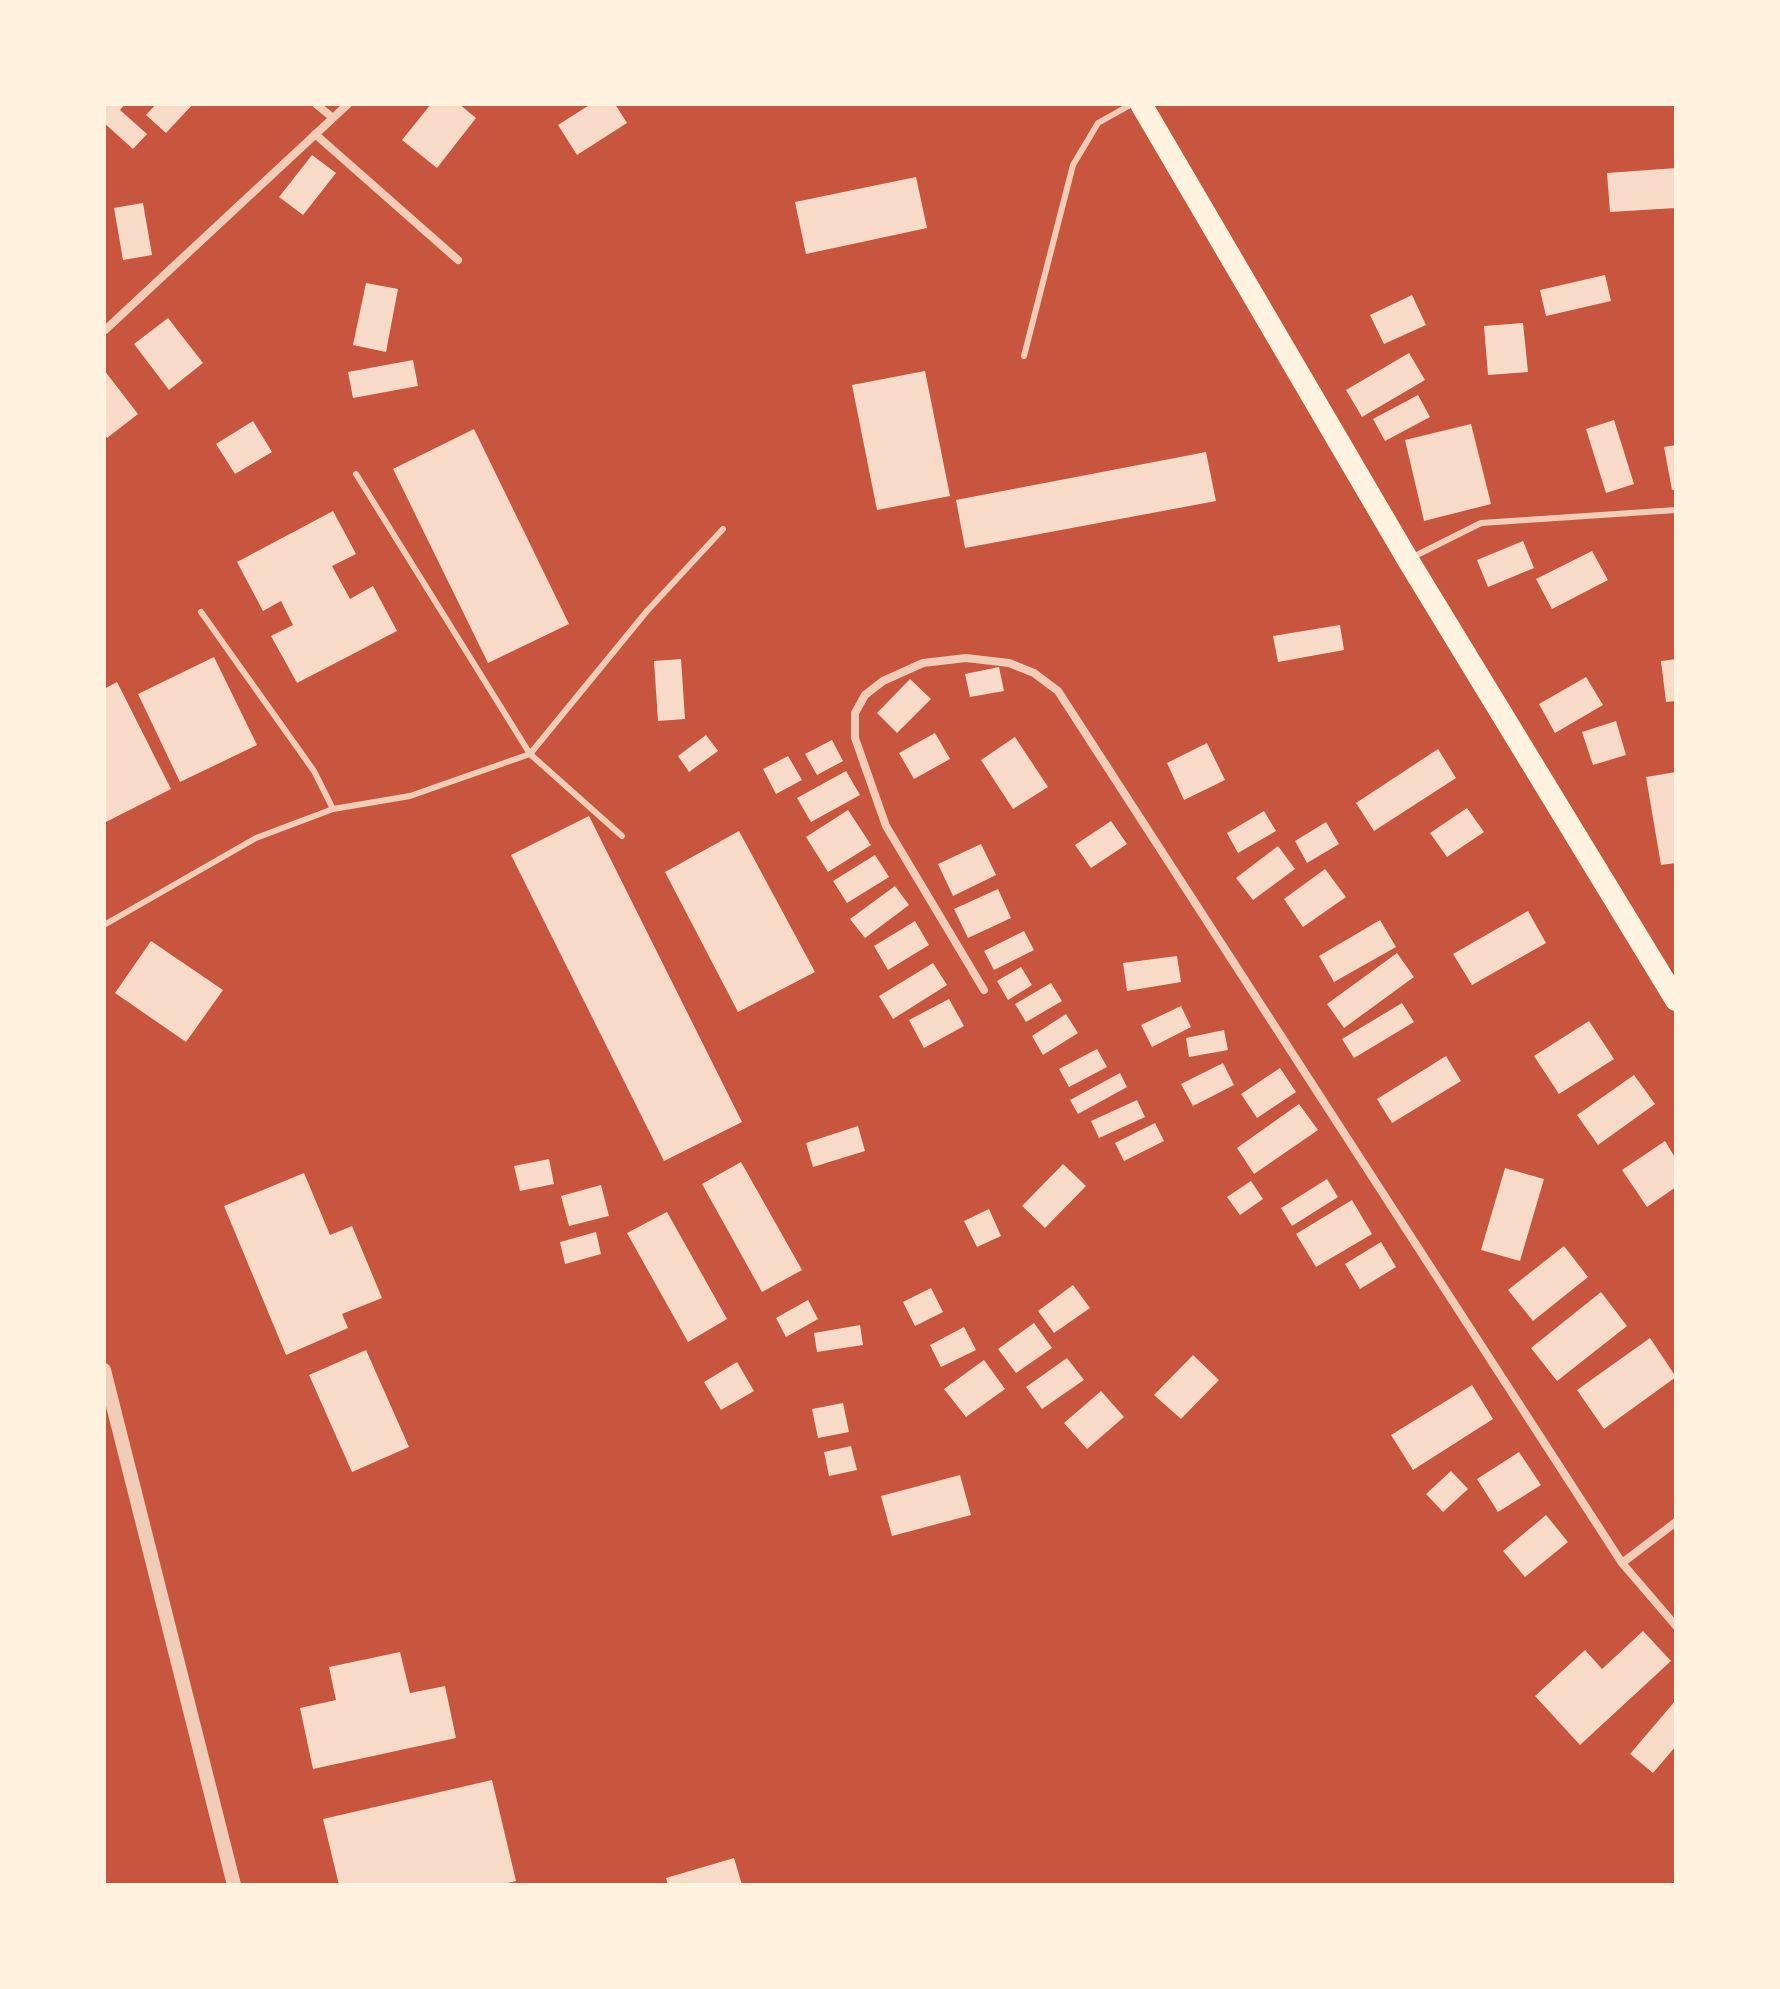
<!DOCTYPE html>
<style>
body{margin:0}
#map{position:relative;width:1780px;height:1989px;overflow:hidden;background:#c8553d;font-family:Spectral,serif}
canvas{display:block}
.frame{position:absolute;inset:0;border:106px solid #fff3e0;pointer-events:none}
</style>
<div id="map">
<canvas width="1780" height="1989"></canvas>
<div class="frame"></div>
</div>
<script>
const ctx = document.querySelector('canvas').getContext('2d');
ctx.lineJoin = 'round';
function paint(path, color) { ctx.fillStyle = color; ctx.fill(path, 'evenodd'); }
const poly = rows => new Path2D(rows.map(r => 'M' + r).join(''));
function stroke(path, color, width, dash) { ctx.strokeStyle = color; ctx.lineWidth = width; ctx.lineCap = dash ? 'butt' : 'round'; ctx.setLineDash(dash || []); ctx.stroke(path); }
paint(poly([
 [104,104,125,104,120,110,147,134,133,149,104,123],
 [156,104,193,104,166,133,146,115],
 [431,104,459,104,476,118,437,168,402,140],
 [591,104,615,104,627,123,577,155,558,125],
 [312,155,336,173,303,215,279,197],
 [1676,168,1676,208,1610,212,1607,173],
 [916,177,927,228,806,254,795,202],
 [143,203,152,255,123,260,114,208],
 [1605,275,1611,301,1546,316,1540,290],
 [366,283,398,289,386,352,353,345],
 [1412,295,1426,325,1384,344,1370,315],
 [168,318,203,363,169,390,134,344],
 [1523,323,1528,372,1488,375,1484,326],
 [1409,353,1425,380,1362,417,1346,390],
 [413,360,418,386,353,398,348,372],
 [104,370,138,414,107,438,104,433],
 [925,371,950,496,877,510,852,385],
 [1418,395,1430,417,1385,441,1373,419],
 [1614,420,1634,484,1606,493,1586,429],
 [253,421,272,452,235,474,216,444],
 [1471,424,1491,504,1424,521,1405,440],
 [474,429,569,624,488,663,393,469],
 [1676,445,1676,489,1672,490,1664,447],
 [1206,452,1216,501,965,548,956,500],
 [333,511,356,554,332,566,350,599,373,586,397,631,297,683,271,636,293,625,281,601,263,611,237,562],
 [1523,541,1534,568,1488,587,1477,560],
 [1592,551,1608,580,1552,609,1536,579],
 [1340,625,1344,650,1278,662,1273,636],
 [214,657,257,745,180,782,138,694],
 [681,659,685,719,658,721,654,661],
 [1676,659,1676,701,1666,702,1661,661],
 [999,667,1004,691,970,697,965,674],
 [1586,677,1603,705,1555,733,1539,704],
 [910,679,931,699,897,733,877,713],
 [117,682,171,789,104,823,104,689],
 [1616,721,1626,755,1593,765,1582,732],
 [935,733,950,759,914,779,899,753],
 [706,735,718,751,689,772,678,756],
 [1015,737,1048,787,1013,809,981,760],
 [832,740,843,761,817,775,805,754],
 [1207,743,1225,780,1184,800,1167,763],
 [1438,749,1456,778,1374,831,1356,803],
 [788,756,802,780,776,794,763,769],
 [846,771,860,795,811,822,797,798],
 [1676,772,1676,863,1661,865,1646,777],
 [1467,808,1484,832,1447,857,1430,833],
 [848,810,871,845,828,872,806,837],
 [1264,811,1276,831,1238,853,1227,833],
 [589,816,742,1122,664,1161,511,855],
 [1111,821,1127,844,1091,868,1075,845],
 [1326,822,1339,844,1307,863,1295,841],
 [739,831,815,972,738,1012,665,872],
 [981,844,996,875,953,896,938,864],
 [1278,846,1295,869,1253,900,1236,878],
 [875,855,889,877,847,903,833,881],
 [1325,869,1346,897,1303,927,1284,899],
 [895,886,909,905,865,938,850,919],
 [998,889,1011,918,968,938,954,909],
 [1528,911,1546,943,1472,985,1453,954],
 [1380,920,1396,947,1334,982,1319,956],
 [915,921,929,945,888,970,874,946],
 [1024,931,1034,950,994,970,984,951],
 [151,941,223,990,186,1042,115,993],
 [1397,953,1414,977,1344,1028,1327,1004],
 [1177,956,1181,982,1127,991,1123,963],
 [933,963,947,985,893,1019,879,996],
 [1021,967,1032,985,1008,1000,997,981],
 [1051,983,1062,1001,1026,1022,1015,1004],
 [949,999,964,1026,924,1048,909,1020],
 [1402,1003,1414,1022,1354,1058,1342,1039],
 [1181,1006,1191,1027,1152,1047,1141,1025],
 [1066,1014,1078,1033,1043,1055,1032,1036],
 [1589,1021,1614,1059,1559,1094,1534,1056],
 [1224,1030,1228,1050,1189,1057,1186,1038],
 [1097,1049,1107,1067,1069,1087,1059,1069],
 [1446,1056,1461,1081,1392,1123,1377,1099],
 [1223,1063,1234,1085,1193,1106,1181,1084],
 [1280,1068,1296,1092,1257,1118,1241,1094],
 [1120,1073,1127,1087,1078,1114,1070,1100],
 [1634,1075,1655,1104,1598,1145,1577,1115],
 [1137,1100,1145,1117,1099,1138,1091,1121],
 [1299,1104,1318,1130,1254,1174,1237,1148],
 [1155,1123,1164,1141,1124,1161,1115,1143],
 [858,1126,865,1151,813,1167,806,1143],
 [1665,1141,1676,1159,1676,1187,1647,1207,1622,1170],
 [549,1159,554,1184,520,1191,514,1166],
 [741,1162,802,1270,762,1292,702,1184],
 [1063,1164,1086,1186,1045,1228,1022,1206],
 [1505,1168,1544,1179,1520,1261,1481,1250],
 [304,1173,330,1235,352,1226,382,1298,342,1314,348,1328,286,1355,224,1206],
 [1327,1179,1338,1197,1292,1226,1281,1208],
 [1251,1181,1263,1199,1240,1215,1227,1197],
 [601,1185,609,1216,569,1226,561,1196],
 [1352,1200,1372,1234,1316,1267,1296,1234],
 [989,1209,1001,1236,977,1247,964,1221],
 [667,1212,727,1319,688,1342,627,1233],
 [596,1232,601,1254,565,1264,560,1242],
 [1381,1242,1396,1267,1360,1289,1345,1264],
 [1564,1246,1588,1277,1533,1321,1508,1290],
 [1073,1285,1090,1308,1054,1333,1038,1311],
 [931,1288,943,1312,915,1326,903,1302],
 [1601,1292,1627,1326,1557,1381,1531,1348],
 [808,1300,818,1319,786,1337,776,1318],
 [1034,1323,1052,1348,1016,1373,998,1349],
 [860,1325,863,1345,817,1352,814,1333],
 [964,1327,976,1350,941,1367,930,1345],
 [1650,1338,1676,1377,1604,1429,1577,1390],
 [366,1350,409,1447,352,1472,309,1375],
 [1193,1355,1219,1380,1181,1419,1154,1395],
 [1067,1358,1084,1380,1042,1409,1026,1387],
 [984,1360,1005,1389,966,1417,944,1389],
 [737,1362,754,1391,721,1410,704,1382],
 [1472,1385,1493,1419,1413,1470,1391,1435],
 [1101,1391,1124,1417,1087,1449,1064,1423],
 [843,1403,849,1432,818,1438,812,1409],
 [851,1446,857,1470,829,1476,824,1452],
 [1519,1452,1541,1485,1498,1512,1477,1479],
 [1451,1471,1468,1489,1443,1512,1426,1494],
 [960,1475,971,1515,892,1536,881,1496],
 [1546,1515,1568,1542,1525,1577,1503,1551],
 [1643,1631,1671,1661,1580,1745,1535,1696,1585,1650,1602,1669],
 [400,1652,410,1693,445,1686,456,1738,313,1769,300,1708,336,1700,329,1667],
 [1676,1700,1676,1746,1653,1773,1630,1754],
 [492,1780,516,1881,499,1885,339,1885,323,1819],
 [734,1858,742,1885,668,1885,666,1878]
]), '#f7dbc8');
stroke(poly([
 [1024,356,1073,165,1098,123,1132,104],
 [356,474,530,754,622,836],
 [1411,558,1481,523,1676,510],
 [201,612,314,771,333,809],
 [104,925,256,838,333,809,410,796,530,754,647,611,723,529]
]), '#f1ccb7', 6);
stroke(poly([
 [316,104,333,118],
 [315,134,458,260],
 [104,331,348,104],
 [984,990,886,826,855,738,855,713,865,695,883,681,923,663,966,658,1009,663,1034,673,1058,691,1622,1563,1676,1626],
 [1622,1563,1676,1522]
]), '#f1ccb7', 8);
stroke(poly([
 [104,1370,234,1885]
]), '#f1ccb7', 14);
stroke(poly([
 [1141,104,1408,560,1676,1000]
]), '#fff3e0', 22);
</script>
